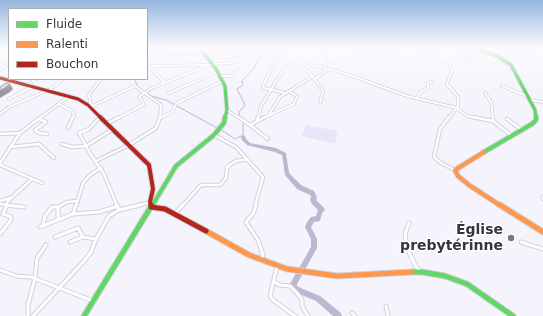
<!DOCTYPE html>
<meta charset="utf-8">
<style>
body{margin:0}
#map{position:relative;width:543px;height:316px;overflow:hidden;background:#f5f4fc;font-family:"DejaVu Sans",sans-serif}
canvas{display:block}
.legend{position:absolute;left:8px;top:8px;width:140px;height:72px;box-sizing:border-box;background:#fff;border:1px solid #afaeb1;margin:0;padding:5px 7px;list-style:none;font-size:12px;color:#36353b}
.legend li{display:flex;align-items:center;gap:8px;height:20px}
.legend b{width:20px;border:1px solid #afaeb1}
</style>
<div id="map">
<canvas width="543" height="316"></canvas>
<ul class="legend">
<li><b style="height:5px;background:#63d668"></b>Fluide</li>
<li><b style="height:5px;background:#ff974d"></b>Ralenti</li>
<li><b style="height:5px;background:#b3261e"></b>Bouchon</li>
</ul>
</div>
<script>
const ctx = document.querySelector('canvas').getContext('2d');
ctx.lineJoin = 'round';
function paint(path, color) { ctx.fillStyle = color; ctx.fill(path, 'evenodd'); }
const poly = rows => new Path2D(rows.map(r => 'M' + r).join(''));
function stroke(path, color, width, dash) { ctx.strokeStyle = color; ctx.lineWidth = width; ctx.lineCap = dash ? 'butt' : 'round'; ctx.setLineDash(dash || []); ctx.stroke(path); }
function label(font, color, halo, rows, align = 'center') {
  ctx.font = font + ' "DejaVu Sans",sans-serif'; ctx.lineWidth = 3; ctx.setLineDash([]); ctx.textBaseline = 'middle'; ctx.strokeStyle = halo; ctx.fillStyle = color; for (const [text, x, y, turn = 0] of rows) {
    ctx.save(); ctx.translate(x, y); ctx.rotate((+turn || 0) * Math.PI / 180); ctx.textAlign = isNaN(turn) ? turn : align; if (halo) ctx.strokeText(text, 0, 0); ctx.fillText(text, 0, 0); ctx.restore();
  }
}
paint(poly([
 [306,125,338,131,335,144,302,136]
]), '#e7e5f8');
stroke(poly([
 [135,79,137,86,151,96,166,100,217,128],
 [240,117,239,112,245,105,237,89,243,85,242,81,255,67,256,63,263,55,260,52,264,48],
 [220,129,235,139,241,136,243,137,243,122]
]), '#bcb8d0', 1);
paint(poly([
 [243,135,245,136,246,139,250,143,276,148,286,153,289,173,301,185,314,191,317,197,316,200,324,208,325,210,322,213,320,221,314,222,311,227,317,239,317,248,297,284,297,286,303,289,320,296,341,313,342,316,333,316,316,301,299,294,293,290,290,284,291,282,311,247,311,239,305,227,307,222,311,217,316,216,318,210,312,204,310,200,311,197,310,195,297,189,285,175,282,155,275,152,247,145,242,140,241,137,243,135]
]), '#bcb8d0');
const streetFar2 = poly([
 [277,48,283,55,284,61],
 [322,48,326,52,325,56,327,63,324,68],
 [354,48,365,52,399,48],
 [423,48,438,48],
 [504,48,522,52,531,48],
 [202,50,222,48],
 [279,51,283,48],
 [147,55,205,54],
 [267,57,284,61,309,72,323,91,320,103],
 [462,57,466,63],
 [208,58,238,56,237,49,226,48],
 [276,58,263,86,264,88,285,93],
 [362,60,365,53],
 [148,66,147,62,153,48],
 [0,70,9,63],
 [305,70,311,65,344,73,407,96,457,108,467,116,477,118],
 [220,76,231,76,253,48],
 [315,79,328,69],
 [165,83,148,66,208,65],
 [28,85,36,79],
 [502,86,527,96],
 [48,91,63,79],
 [169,93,217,72],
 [485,93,491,102,493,118],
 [417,98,420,92,428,88,428,83,431,82],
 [9,99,32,87],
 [530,100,543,102],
 [59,104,72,111,74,115,73,118],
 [91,106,89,95,101,79],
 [92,106,135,86,161,105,160,118],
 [227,110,239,118],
 [270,113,280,97,313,76],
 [0,114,9,107,46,91],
 [40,118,68,97],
 [99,118,101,116],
 [118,118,143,105,144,104,139,97,152,88,209,65,229,63,239,65],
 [160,118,172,112,177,103,223,81],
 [258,118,261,106,288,62],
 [263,118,294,104,297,96,288,91],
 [449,118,458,106,458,97,447,84,452,71,449,63,452,59,471,57,481,50]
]);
const streetFar1 = poly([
 [100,117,89,129,79,133,91,155,104,174,117,206],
 [238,117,250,125,265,117],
 [449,117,440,129,434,157,441,163,455,170],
 [472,117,493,121,512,136],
 [493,117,493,121],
 [160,118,162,117],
 [39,119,46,122,35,130,39,133,47,134],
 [507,119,522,130],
 [257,120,258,117],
 [108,123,120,117],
 [250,125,268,139],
 [68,128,73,117],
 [0,134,20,133,41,117],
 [214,135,236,147,263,177,255,206],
 [62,144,72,147,86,146,113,129],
 [10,147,39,144,54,158],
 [96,161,129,145,156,128,160,117],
 [0,163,20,133],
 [0,165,42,183],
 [543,197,543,199],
 [0,201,10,198],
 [0,204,13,206],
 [6,206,8,201,32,179],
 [60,206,67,202,78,201],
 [76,206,83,183,90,175,101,168],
 [136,206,150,202],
 [182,206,201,185,220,185,226,178,227,168,231,164,236,161,248,159]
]);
const street = poly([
 [5,205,24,207],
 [76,205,73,214,99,212,118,206],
 [117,205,119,210],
 [256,205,253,214,246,222,258,240,263,255,261,259],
 [58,207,62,205],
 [174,214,183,205],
 [409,223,405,234,407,248,416,267,422,272],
 [43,225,45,216,52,207,58,207,58,219],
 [40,227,73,214],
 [0,234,11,220,11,217,3,214,7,205],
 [55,237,78,228,83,237],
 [70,242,83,237,96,239],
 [521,242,543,249],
 [277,266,270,296,273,300,295,316],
 [0,270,16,276,31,277,93,301],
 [275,282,279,285,290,286,295,291,302,299,302,306,308,316],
 [386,306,388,316],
 [352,313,355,316],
 [28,316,28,305,35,278,37,258,46,245],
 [33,316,85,260,91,252,96,239,109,216,119,210,140,205]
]);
const fastFar2 = poly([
 [200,48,216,69,225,86,227,110,225,118],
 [475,48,497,56,511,65,535,110,536,118]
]);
const fastFar1 = poly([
 [484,152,532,124,536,120,536,117],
 [152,206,176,166,214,135,224,123,225,117]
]);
const fast = poly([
 [412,272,422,272,445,276,467,284,513,316],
 [84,316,152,205]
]);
const slowFar1 = poly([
 [484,152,455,170,458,176,469,185,501,206]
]);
const slow = poly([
 [500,205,543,232],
 [206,231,249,255,287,269,337,276,412,272]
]);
const jamFar2 = poly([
 [0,78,78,99,88,105,101,118]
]);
const jamFar1 = poly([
 [100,117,149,165,153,189,150,202,151,206]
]);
const jam = poly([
 [151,205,151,207,165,209,206,231]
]);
stroke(streetFar2, '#d1d1d7', 3.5);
stroke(streetFar1, '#d1d1d7', 4.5);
stroke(street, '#d1d1d7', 5);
stroke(fastFar2, '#d1d1d7', 4.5);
stroke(fastFar1, '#d1d1d7', 6);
stroke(fast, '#d1d1d7', 7);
stroke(slowFar1, '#d1d1d7', 6);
stroke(slow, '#d1d1d7', 7);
stroke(jamFar2, '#d1d1d7', 4.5);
stroke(jamFar1, '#d1d1d7', 6);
stroke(jam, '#d1d1d7', 7);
stroke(streetFar2, '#fefdff', 2);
stroke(streetFar1, '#fefdff', 2.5);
stroke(street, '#fefdff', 3);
stroke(fastFar2, '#63d668', 3);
stroke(fastFar1, '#63d668', 4);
stroke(fast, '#63d668', 5);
stroke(slowFar1, '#ff974d', 4);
stroke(slow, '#ff974d', 5);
stroke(jamFar2, '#b3261e', 3);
stroke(jamFar1, '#b3261e', 4);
stroke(jam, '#b3261e', 5);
paint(poly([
 [10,84,13,89,10,92,0,98,0,91]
]), '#9a99a0');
const building = poly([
 [6,83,10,84,6,87,0,91,0,87,6,83]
]);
paint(building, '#dcdae4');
stroke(building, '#9a99a0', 1);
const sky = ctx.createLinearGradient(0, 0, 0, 92);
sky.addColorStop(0, '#96b6de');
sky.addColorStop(0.52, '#fafafe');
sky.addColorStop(1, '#fafafe00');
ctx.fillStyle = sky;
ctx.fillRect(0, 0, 543, 92);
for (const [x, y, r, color] of [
 [511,238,4,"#79787f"]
]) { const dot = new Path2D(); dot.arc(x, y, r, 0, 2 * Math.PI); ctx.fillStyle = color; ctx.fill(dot); stroke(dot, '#fff', 1.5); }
label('bold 14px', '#36353b', '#fff', [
 ["Église",503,230],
 ["prebytérinne",503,246]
], 'right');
</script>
